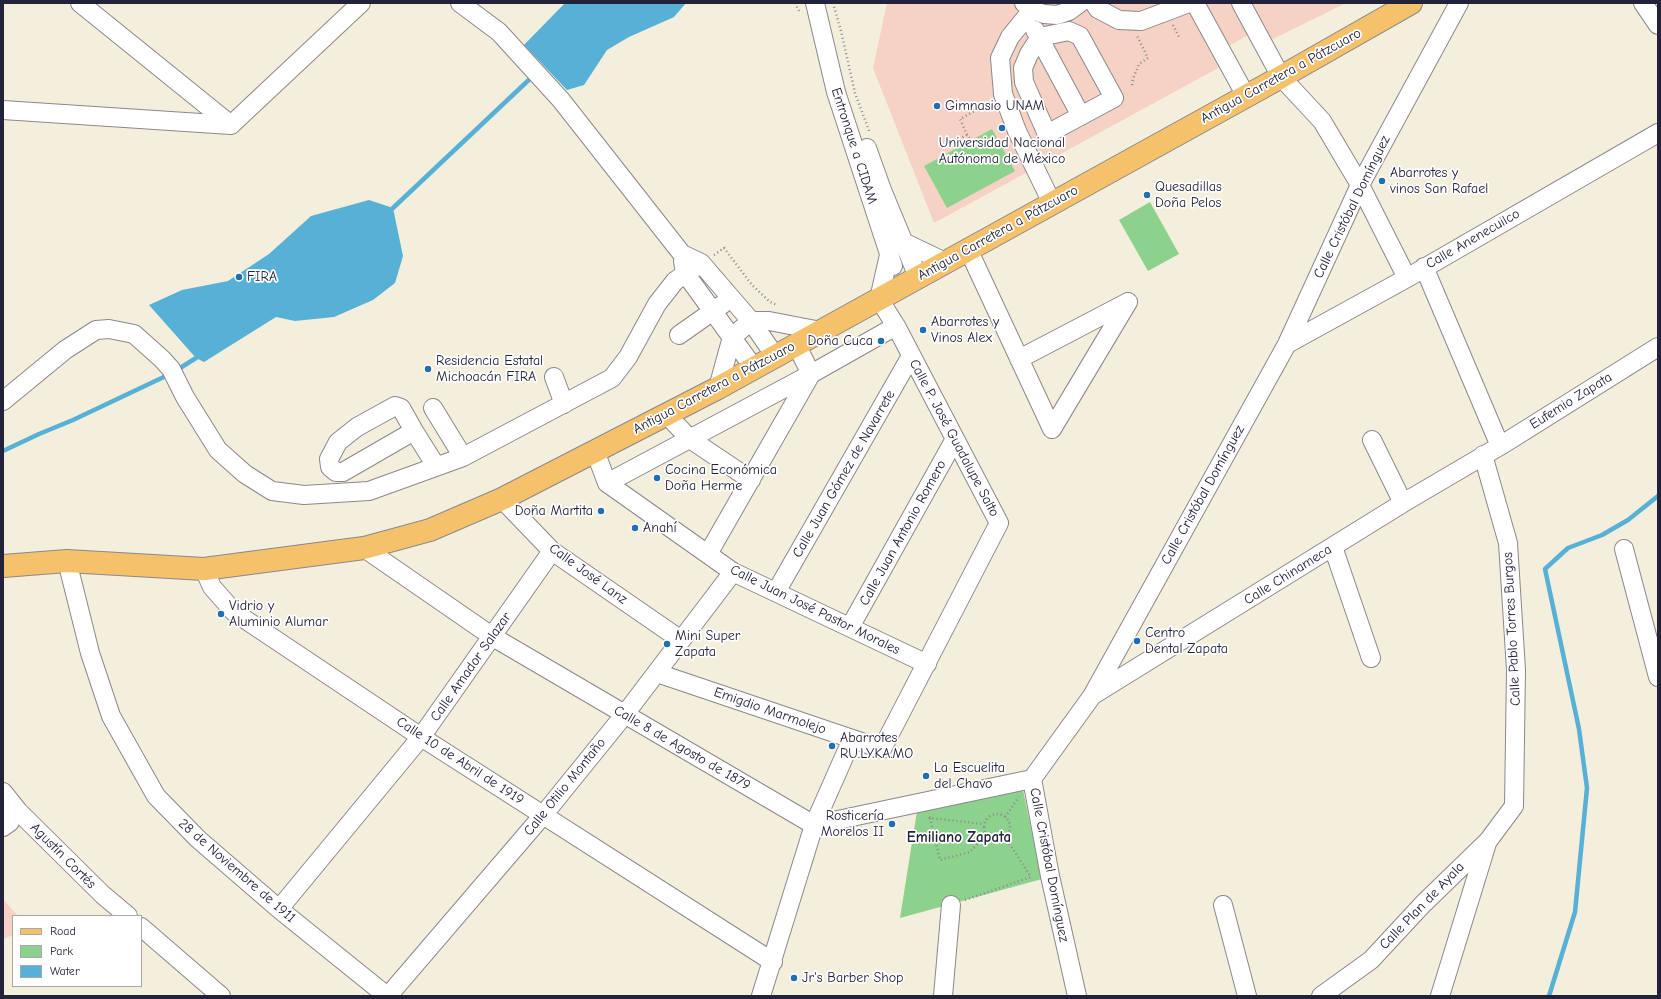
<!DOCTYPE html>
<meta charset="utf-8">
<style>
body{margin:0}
#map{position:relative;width:1661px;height:999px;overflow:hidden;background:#f4eedc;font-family:"Comic Neue",sans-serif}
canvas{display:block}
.frame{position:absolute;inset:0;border:4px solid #22223b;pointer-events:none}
.legend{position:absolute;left:12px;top:915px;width:130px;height:72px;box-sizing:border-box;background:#fff;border:1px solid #a7a7b1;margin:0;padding:5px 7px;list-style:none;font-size:12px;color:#22223b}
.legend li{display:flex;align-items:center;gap:8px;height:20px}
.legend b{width:20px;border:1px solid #a7a7b1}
</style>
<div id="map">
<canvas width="1661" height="999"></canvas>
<div class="frame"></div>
<ul class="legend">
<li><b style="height:5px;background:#f5c16b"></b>Road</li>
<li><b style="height:11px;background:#8dd28c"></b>Park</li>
<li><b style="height:11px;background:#57b0d5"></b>Water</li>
</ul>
</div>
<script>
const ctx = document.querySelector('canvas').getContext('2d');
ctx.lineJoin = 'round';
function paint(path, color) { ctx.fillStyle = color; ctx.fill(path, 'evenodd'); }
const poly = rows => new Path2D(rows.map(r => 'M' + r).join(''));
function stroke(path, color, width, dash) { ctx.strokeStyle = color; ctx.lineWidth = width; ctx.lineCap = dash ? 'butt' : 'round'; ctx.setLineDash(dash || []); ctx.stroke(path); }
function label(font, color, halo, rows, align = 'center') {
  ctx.font = font + ' "Comic Neue",sans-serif'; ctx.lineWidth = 3.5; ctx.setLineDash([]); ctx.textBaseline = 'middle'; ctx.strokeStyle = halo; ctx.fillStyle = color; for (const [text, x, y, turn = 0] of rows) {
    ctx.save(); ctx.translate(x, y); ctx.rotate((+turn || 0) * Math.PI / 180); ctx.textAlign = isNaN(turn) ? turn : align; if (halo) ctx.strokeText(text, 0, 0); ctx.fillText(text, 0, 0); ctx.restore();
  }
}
paint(poly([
 [887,3,1346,3,1267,42,1259,29,1215,54,1220,67,934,223,873,68],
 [3,899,18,916,13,916,13,935,3,939]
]), '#f6d2c5');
paint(poly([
 [992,129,1015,171,947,208,924,166],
 [1150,202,1179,254,1148,271,1119,220],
 [1023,790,1042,879,900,918,917,811]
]), '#8dd28c');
paint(poly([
 [565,3,686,3,674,17,629,37,607,50,584,85,567,90,524,45],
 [369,200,393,208,403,256,395,283,373,300,334,317,295,321,276,317,204,362,196,358,149,305,182,290,228,281,269,254,311,216]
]), '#57b0d5');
stroke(poly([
 [393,208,534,75],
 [177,370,196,358],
 [3,451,39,434,73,420,168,375],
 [1549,996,1575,912,1587,788,1579,729,1545,569,1568,548,1602,535,1628,520,1658,496]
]), '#57b0d5', 4.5);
const minor = poly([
 [80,3,231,125],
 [460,3,499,32,561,100,682,254,701,263,751,321,775,356],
 [815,3,836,92,893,266],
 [1024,3,1032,10,1044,14,1057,15,1069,11,1080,3],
 [1094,3,1098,9,1119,20,1141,21,1189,3],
 [1195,3,1246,96],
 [1241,3,1281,77,1322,121,1360,185,1407,278],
 [1643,3,1658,25],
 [1032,10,1010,37,1000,58,1003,94,1017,131,1052,203],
 [1035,30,1081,116],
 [1069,31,1080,36,1114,98,1047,134,1024,82,1023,68,1029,54,1040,37,1069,31],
 [3,110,231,125,361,3],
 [867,148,882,190,918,277],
 [903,242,945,262],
 [968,249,1052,429],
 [683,261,685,273,754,368],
 [1424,267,1500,446],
 [679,335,723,304],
 [1287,344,1407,278,1658,133],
 [1019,359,1128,302],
 [554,377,564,404],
 [718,388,732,337,751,321,769,321,821,331],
 [3,401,65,350,96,330,109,329,134,334,162,359,171,369,185,397,218,450,245,474,272,491,304,495,369,491,463,457,612,378,628,357,657,304,675,281,701,263],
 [433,408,463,457],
 [666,414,690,439,751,480],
 [1052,429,1128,302],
 [414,431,343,472,336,472,330,467,329,459,338,442,357,427,395,406,401,408,414,431,436,466],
 [1372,440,1403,503],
 [595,451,607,483],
 [607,483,733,572,927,664],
 [607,483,811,374,896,326],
 [502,499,552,551,681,640],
 [1333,547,1371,658],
 [364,548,493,637,814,825,1032,779],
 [1624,549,1658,677],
 [708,554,811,374,796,344],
 [67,561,90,653,111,716,156,796,198,839,279,909,387,996],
 [204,569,212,587,234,612,421,737,773,962],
 [776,592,911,356],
 [850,627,955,439],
 [657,673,882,749,999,523,896,326,879,299,889,255],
 [1093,695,1403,503,1500,446,1658,347],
 [3,792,19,812,103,895,128,916],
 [3,814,10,822,3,827],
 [1223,905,1247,996],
 [279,909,421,737,552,551],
 [141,927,221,996],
 [388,996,544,814,625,714,733,572],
 [761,996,814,825,852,739],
 [943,996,951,905],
 [1077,996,1050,876,1032,779,1092,696,1287,344,1360,185,1459,3],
 [1321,996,1371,960,1423,904,1488,841,1514,806,1516,670,1508,543,1483,455],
 [1440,996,1487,843]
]);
const major = poly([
 [3,566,67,561,204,569,364,548,430,530,502,499,718,388,1281,77,1411,3]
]);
stroke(minor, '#8b888c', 20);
stroke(major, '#8b888c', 24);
stroke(poly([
 [795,3,800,13],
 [833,3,841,31,855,93,870,133],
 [1173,25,1179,37],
 [1132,85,1133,79,1139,64,1148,58,1137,36],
 [967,135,960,119,991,102],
 [959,139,967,135,971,141],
 [714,255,724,248,752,285,770,302,777,305],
 '984 827a13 13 0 1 1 26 0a13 13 0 1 1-26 0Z',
 [929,817,930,818,984,824],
 [1005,817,1019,797],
 [930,818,940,860,970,852,986,835],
 [1005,837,1031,877],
 [965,900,1031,877]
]), '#8b888c', 2.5, [1, 3]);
stroke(minor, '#fff', 18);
stroke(major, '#f5c16b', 22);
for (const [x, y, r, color] of [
 [937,106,4,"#1f6fb2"],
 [1002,128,4,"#1f6fb2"],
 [1382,181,4,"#1f6fb2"],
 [1147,195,4,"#1f6fb2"],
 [239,277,4,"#1f6fb2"],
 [923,330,4,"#1f6fb2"],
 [881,341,4,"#1f6fb2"],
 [428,369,4,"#1f6fb2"],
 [657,478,4,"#1f6fb2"],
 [601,511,4,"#1f6fb2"],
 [635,528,4,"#1f6fb2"],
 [221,614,4,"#1f6fb2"],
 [1137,641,4,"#1f6fb2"],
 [667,644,4,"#1f6fb2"],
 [832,746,4,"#1f6fb2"],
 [926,776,4,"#1f6fb2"],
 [892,824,4,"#1f6fb2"],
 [794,978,4,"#1f6fb2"]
]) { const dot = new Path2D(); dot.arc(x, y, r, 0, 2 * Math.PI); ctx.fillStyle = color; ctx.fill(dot); stroke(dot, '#fff', 1.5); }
label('14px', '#22223b', '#fff', [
 ["Antigua Carretera a Pátzcuaro",1281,76,-29],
 ["Entronque a CIDAM",854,146,72],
 ["Calle Cristóbal Domínguez",1352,207,-64],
 ["Antigua Carretera a Pátzcuaro",998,233,-29],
 ["Calle Anenecuilco",1473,239,-30],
 ["Antigua Carretera a Pátzcuaro",714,388,-28],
 ["Eufemio Zapata",1571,401,-32],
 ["Calle P. José Guadalupe Salto",954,438,62],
 ["Calle Juan Gómez de Navarrete",844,474,-60],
 ["Calle Cristóbal Domínguez",1203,495,-61],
 ["Calle Juan Antonio Romero",903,533,-61],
 ["Calle José Lanz",588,574,36],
 ["Calle Chinameca",1288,575,-32],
 ["Calle Juan José Pastor Morales",815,610,26],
 ["Calle Pablo Torres Burgos",1512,629,-93],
 ["Calle Amador Salazar",471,667,-55],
 ["Emigdio Marmolejo",770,711,19],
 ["Calle 8 de Agosto de 1879",682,748,30],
 ["Calle 10 de Abril de 1919",460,761,33],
 ["Calle Otilio Montaño",565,787,-51],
 ["Agustín Cortés",63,856,45],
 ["Calle Cristóbal Domínguez",1049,865,79],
 ["28 de Noviembre de 1911",237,871,41],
 ["Calle Plan de Ayala",1422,906,-46]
]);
label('14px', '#22223b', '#fff', [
 ["Gimnasio UNAM",945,106],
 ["Universidad Nacional",1002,143,"center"],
 ["Autónoma de México",1002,159,"center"],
 ["Abarrotes y",1390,173],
 ["vinos San Rafael",1390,189],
 ["Quesadillas",1155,187],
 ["Doña Pelos",1155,203],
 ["FIRA",247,277],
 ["Abarrotes y",931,322],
 ["Vinos Alex",931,338],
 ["Doña Cuca",873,341,"right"],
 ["Residencia Estatal",436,361],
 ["Michoacán FIRA",436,377],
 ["Cocina Económica",665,470],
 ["Doña Herme",665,486],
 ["Doña Martita",593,511,"right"],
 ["Anahí",643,528],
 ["Vidrio y",229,606],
 ["Aluminio Alumar",229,622],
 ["Centro",1145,633],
 ["Dental Zapata",1145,649],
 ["Mini Super",675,636],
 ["Zapata",675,652],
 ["Abarrotes",840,738],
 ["RU.LY.KA.MO",840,754],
 ["La Escuelita",934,768],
 ["del Chavo",934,784],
 ["Rosticería",884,816,"right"],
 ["Morelos II",884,832,"right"],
 ["Jr's Barber Shop",802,978]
], 'left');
label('bold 15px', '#22223b', '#fff', [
 ["Emiliano Zapata",959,838]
]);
</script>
